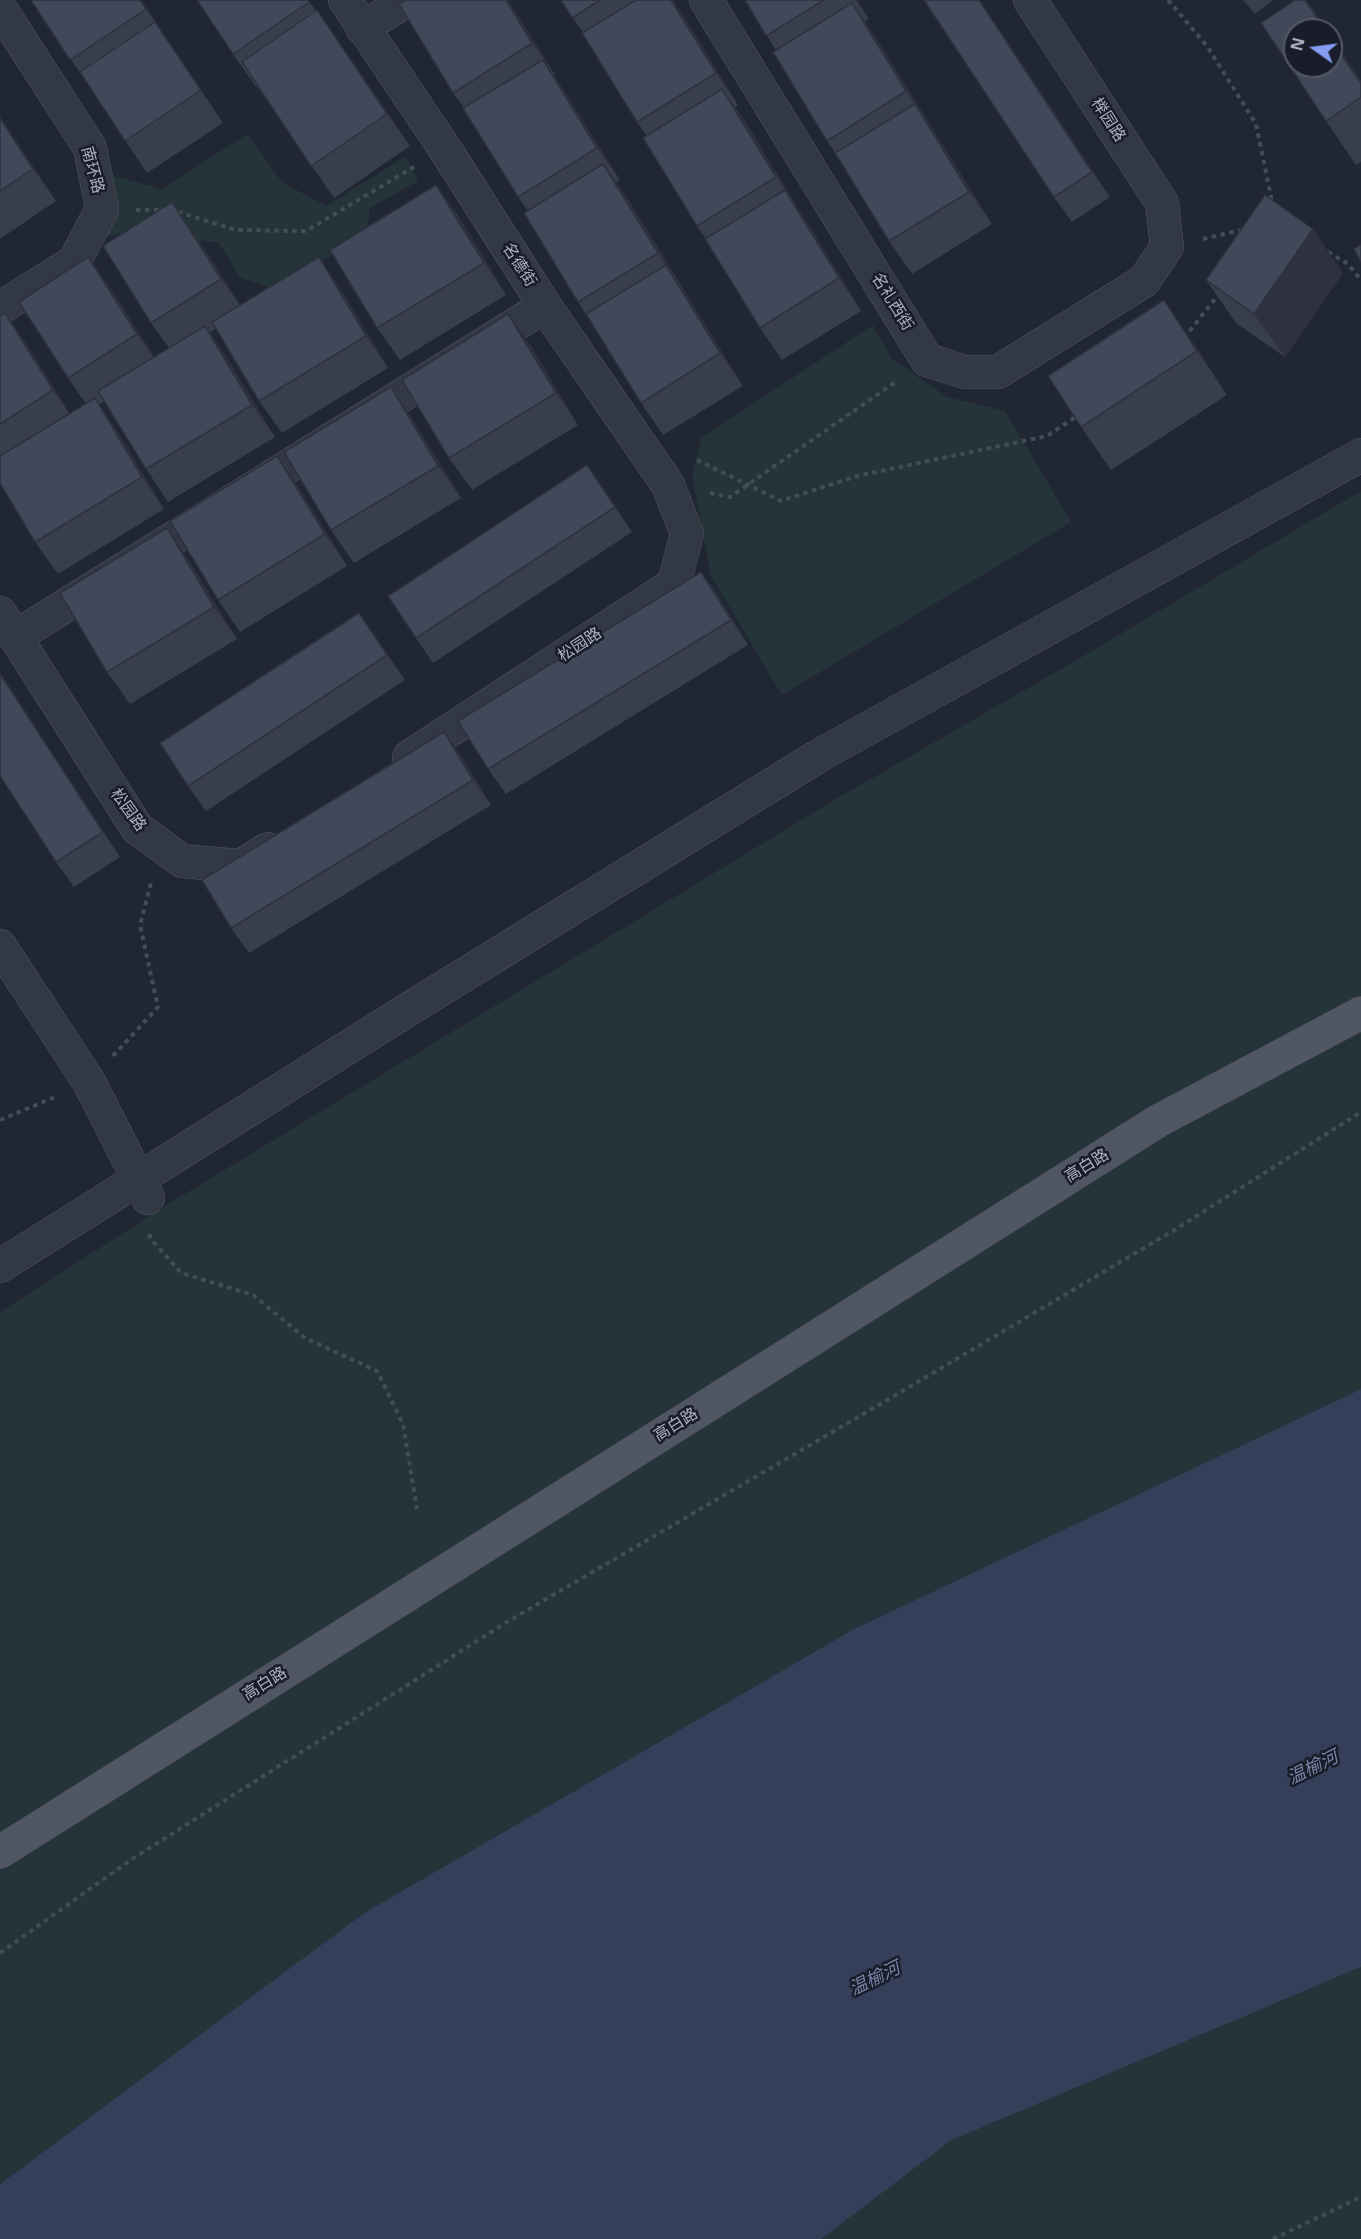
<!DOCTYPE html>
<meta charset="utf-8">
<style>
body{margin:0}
#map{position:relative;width:1361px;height:2239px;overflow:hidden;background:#202634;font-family:"Noto Sans",sans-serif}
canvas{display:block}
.north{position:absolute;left:1283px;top:18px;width:60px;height:60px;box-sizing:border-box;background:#191d29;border:2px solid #545966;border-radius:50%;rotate:284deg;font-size:16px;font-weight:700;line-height:24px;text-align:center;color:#adb2c2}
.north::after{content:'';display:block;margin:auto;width:21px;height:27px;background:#849df1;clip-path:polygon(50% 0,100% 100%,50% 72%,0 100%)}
</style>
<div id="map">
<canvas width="1361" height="2239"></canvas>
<div class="north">N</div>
</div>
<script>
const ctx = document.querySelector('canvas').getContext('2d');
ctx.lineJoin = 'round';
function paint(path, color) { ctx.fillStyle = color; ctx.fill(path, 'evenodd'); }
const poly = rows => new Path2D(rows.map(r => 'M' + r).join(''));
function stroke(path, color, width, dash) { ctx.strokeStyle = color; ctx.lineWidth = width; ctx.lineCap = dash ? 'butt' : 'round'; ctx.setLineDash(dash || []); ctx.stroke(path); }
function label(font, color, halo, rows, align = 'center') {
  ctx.font = font + ' "Noto Sans","Noto Sans SC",sans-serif'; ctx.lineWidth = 5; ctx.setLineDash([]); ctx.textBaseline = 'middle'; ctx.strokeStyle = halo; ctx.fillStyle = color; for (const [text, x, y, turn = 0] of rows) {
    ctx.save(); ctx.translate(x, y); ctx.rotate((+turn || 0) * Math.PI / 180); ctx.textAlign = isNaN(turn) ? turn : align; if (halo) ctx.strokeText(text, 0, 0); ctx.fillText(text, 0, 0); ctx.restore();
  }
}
paint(poly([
 [247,134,282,182,326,206,406,156,418,181,370,208,366,238,271,287,240,278,219,243,140,231,86,240,95,171,162,189],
 [873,325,891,358,947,397,1005,411,1071,522,782,695,711,576,692,475,701,438],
 [1361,491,1361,1389,854,1629,364,1913,0,2184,0,1312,165,1206,836,799,1080,658],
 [1361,1967,1361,2239,821,2239,952,2140]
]), '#253438');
paint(poly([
 [1361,1389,1361,1967,952,2140,821,2239,0,2239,0,2184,364,1913,854,1629]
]), '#353f5a');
const minor = poly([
 [345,0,445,149,545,306,668,485,687,534,674,584,409,757],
 [706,0,927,360,965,372,998,372,1144,281,1167,247,1162,203,1030,0],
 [0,8,90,148,102,209,74,262,0,308],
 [362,28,408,0],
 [0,613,137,828,182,861,241,866,268,849],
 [15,637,545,306],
 [0,946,89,1082,148,1198],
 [0,1266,409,1009,820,755,1361,455]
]);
const major = poly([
 [0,1852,1158,1121,1361,1013]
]);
stroke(minor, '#515563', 34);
stroke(major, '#3d414e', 34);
stroke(poly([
 [1168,0,1207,46,1256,124,1272,202],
 [136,210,161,210],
 [178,212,236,230,306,231,414,167],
 [1203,239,1245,229],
 [1328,252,1348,264,1361,280],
 [1184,338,1219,294],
 [697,460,781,501,857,476,1047,436,1077,416],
 [710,493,730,497,897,381],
 [113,1056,158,1007,140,925,151,883],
 [0,1120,55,1097],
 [150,1234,150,1238,181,1273,253,1295,305,1338,377,1371,403,1424,417,1509],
 [0,1953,132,1859,512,1619,877,1406,1176,1229,1361,1112],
 [1273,2239,1361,2197]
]), '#414f55', 4, [4.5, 4.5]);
stroke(minor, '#333845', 33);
stroke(major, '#515665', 33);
paint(poly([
 [31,0,141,0,223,123,147,173],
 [308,0,316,11,317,10,340,43,410,146,334,198,257,86,256,87,233,54],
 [508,0,555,75,554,76,565,92,620,180,616,182,626,196,743,386,663,435,641,403,586,314,578,302,528,211,518,197,464,108,453,93],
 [561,0,673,0,738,105,735,107,745,121,798,209,807,222,861,311,782,360,760,328,706,239,697,226,646,135,637,122,583,33],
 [745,0,857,0,869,19,865,21,874,35,992,224,912,274,889,241,835,153,827,141,776,50],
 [980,0,1110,197,1072,222,1054,197],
 [1243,0,1273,0,1255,14],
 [1295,0,1306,0,1327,30,1295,30,1295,66,1331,66,1331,36,1361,81,1361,162,1356,165,1326,121,1261,23],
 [0,117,56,201,0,239],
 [436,185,459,217,506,295,400,360,377,328],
 [195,234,240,305,341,290,388,368,282,433,259,401,216,328,210,333,227,358,275,437,168,502,146,469,104,401,99,405,117,431,164,509,58,574,35,542,0,483,0,316,5,313,27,345,70,414,86,404,68,378,88,257,111,289,154,357,169,348,151,323],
 [1343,273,1285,357,1236,323,1206,280],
 [1164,300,1194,344,1227,395,1111,470,1081,427],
 [531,346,578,425,472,490,449,458],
 [413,420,461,498,354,563,331,530],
 [587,465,632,532,433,663,416,638],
 [299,488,347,566,240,632,218,600],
 [189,561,237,639,130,704,107,672],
 [701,572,719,597,748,645,506,794,488,769],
 [359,613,405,680,206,811,188,786],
 [0,672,120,857,74,887,56,862,0,776],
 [462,757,491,805,249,953,231,928]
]), '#383e4d');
paint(poly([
 [140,0,141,0,223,123,201,90],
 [506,0,508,0,555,75,532,43],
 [671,0,673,0,684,16,738,105,716,73],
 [855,0,857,0,869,19],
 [979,0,980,0,1110,197,1092,172],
 [852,3,874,35,929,124,906,91],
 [317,10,340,43,410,146,387,114],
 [1331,36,1361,81,1361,84,1331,39],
 [543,60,565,92,620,180,597,148],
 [722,89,745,121,799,209,776,177],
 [915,104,937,136,992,224,969,192],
 [0,117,11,133,56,201,33,169],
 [603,164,626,196,680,285,658,253],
 [436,185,459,217,506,295,484,263],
 [785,190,807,222,861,311,839,278],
 [172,202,195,234,244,311,221,279],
 [1313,229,1343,273,1285,357,1254,314],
 [88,257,111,289,160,367,137,334],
 [319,257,341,290,388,368,366,336],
 [666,265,688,297,743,386,720,353],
 [1164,300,1194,344,1227,395,1197,351],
 [5,313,27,345,75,422,53,390],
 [508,314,531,346,578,425,556,393],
 [205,326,227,358,275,437,252,405],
 [391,387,413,420,461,498,438,466],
 [95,398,117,431,164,509,142,477],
 [277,456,299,488,347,566,325,534],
 [587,465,605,490,632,532,615,507],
 [167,528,189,561,237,639,214,607],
 [701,572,719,597,748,645,731,620],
 [359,613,377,638,405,680,387,655],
 [0,672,120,857,103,832,0,674],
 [444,732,462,757,491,805,473,780]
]), '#2e323e');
const building = poly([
 [31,0,140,0,146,9,70,60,31,0],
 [197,0,308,0,309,2,233,54,197,0],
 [406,0,506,0,532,43,453,93,399,4,406,0],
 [561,0,600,0,572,18,561,0],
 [636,0,671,0,716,73,637,122,582,33,636,0],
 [745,0,824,0,766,36,745,0],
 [924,0,979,0,1092,172,1054,197,924,0],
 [1295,0,1305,0,1325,30,1295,30,1295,66,1331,66,1331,39,1361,84,1361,97,1326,121,1261,23,1295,0],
 [852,3,906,91,827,141,773,52,852,3],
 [317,10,387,114,311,166,242,62,317,10],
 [155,22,201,90,125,141,80,72,155,22],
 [543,60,597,148,518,197,463,108,543,60],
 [722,89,776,177,697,226,643,138,722,89],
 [915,104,969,192,889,241,835,153,915,104],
 [0,118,33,169,0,191,0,118],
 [603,164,658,253,578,302,524,213,603,164],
 [436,185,484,263,377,328,330,250,436,185],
 [785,190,839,278,760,328,705,239,785,190],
 [1265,195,1313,229,1254,314,1206,280,1265,195],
 [172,202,221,279,151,323,103,246,172,202],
 [1361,245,1361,262,1354,249,1361,245],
 [88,257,137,334,68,378,19,302,88,257],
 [319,257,366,336,259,401,212,322,319,257],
 [666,265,720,353,641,403,586,314,666,265],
 [1164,300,1197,351,1081,427,1048,376,1164,300],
 [5,313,53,390,0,424,0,316,5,313],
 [508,314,556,393,449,458,402,380,508,314],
 [205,326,252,405,146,469,98,391,205,326],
 [391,387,438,466,331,530,284,452,391,387],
 [95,398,142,477,35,542,0,483,0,456,95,398],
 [277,456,325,534,218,600,170,521,277,456],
 [587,465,615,507,416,638,388,596,587,465],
 [167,528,214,607,107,672,60,593,167,528],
 [701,572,731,620,488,769,458,721,701,572],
 [359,613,387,655,188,786,160,743,359,613],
 [0,674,103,832,56,862,0,776,0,674],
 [444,732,473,780,231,928,202,880,444,732]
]);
paint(building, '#414859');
stroke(building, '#2e323e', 1.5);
label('16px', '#adb2c2', '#191d29', [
 ["榉园路",1108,120,57],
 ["南环路",92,170,75],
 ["名德街",519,265,57],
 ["名礼西街",892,302,58],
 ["松园路",580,645,-33],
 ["松园路",128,810,54],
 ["高白路",1087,1166,-32],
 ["高白路",676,1425,-32],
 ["高白路",265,1684,-32]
]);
label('italic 18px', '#7785a9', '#191d29', [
 ["温榆河",1313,1768,-26],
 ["温榆河",875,1979,-26]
]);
</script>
